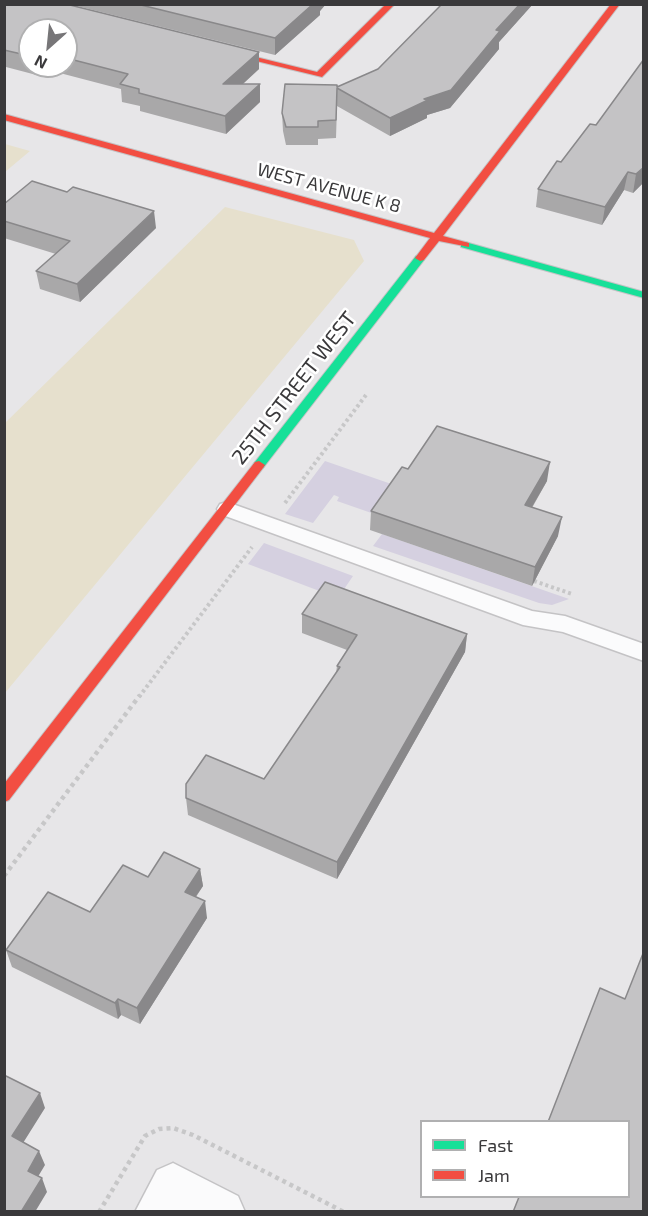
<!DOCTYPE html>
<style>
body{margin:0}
#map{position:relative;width:648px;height:1216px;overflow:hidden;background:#e7e6e8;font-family:"Exo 2",sans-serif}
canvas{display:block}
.frame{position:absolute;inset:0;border:6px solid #3a393b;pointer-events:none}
.legend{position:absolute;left:420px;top:1120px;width:210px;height:78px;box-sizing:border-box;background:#fff;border:2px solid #b0b0b1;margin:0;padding:8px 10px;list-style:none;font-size:18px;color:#3a393b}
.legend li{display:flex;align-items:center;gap:12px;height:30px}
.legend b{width:30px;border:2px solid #b0b0b1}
.north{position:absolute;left:18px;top:18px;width:60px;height:60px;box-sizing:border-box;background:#fff;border:2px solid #b0b0b1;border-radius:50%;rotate:207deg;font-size:16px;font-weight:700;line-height:24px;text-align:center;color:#3a393b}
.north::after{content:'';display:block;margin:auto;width:21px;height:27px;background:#777678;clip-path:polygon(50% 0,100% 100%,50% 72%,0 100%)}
</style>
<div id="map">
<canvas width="648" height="1216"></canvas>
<div class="frame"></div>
<ul class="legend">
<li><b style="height:8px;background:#16e098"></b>Fast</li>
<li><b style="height:8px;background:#f24e42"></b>Jam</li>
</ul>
<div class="north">N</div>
</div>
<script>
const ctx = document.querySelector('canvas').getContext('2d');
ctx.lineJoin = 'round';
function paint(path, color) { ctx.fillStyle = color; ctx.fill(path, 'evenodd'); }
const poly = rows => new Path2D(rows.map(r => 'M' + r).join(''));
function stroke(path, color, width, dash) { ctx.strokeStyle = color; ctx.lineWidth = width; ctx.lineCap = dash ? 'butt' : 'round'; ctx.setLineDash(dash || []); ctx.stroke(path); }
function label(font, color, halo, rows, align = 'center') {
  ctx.font = font + ' "Exo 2",sans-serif'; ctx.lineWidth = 5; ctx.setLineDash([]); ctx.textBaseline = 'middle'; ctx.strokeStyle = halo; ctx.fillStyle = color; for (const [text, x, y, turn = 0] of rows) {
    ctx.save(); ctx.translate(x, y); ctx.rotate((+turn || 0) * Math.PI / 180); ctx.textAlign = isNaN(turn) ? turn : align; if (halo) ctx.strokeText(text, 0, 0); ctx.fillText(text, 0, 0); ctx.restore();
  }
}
paint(poly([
 [325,461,400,487,380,516,337,501,339,497,334,495,313,523,285,514],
 [382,534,569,599,552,605,539,603,373,546],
 [264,543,353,576,338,598,248,564]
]), '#d5d0e0');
paint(poly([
 [5,144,30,151,5,172,4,144],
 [225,207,354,240,364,261,5,693,5,423]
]), '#e6e0cd');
const lane = poly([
 [227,502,532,611,565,616,644,644,644,661,563,632,523,625,220,514,217,509,220,504,227,502]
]);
const street = poly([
 [173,1163,238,1196,245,1212,135,1212,157,1170,173,1163]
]);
const fast = poly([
 [465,242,644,292,644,298,461,247,461,243,465,242],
 [420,255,424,256,424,260,263,468,255,468,253,465,255,462,416,256,420,255]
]);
const jam = poly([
 [386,4,395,4,322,77,211,50,215,47,317,72,386,4],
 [611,4,620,4,443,236,469,243,469,247,439,241,424,260,420,261,415,258,430,238,4,120,4,114,434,233,611,4],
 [259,461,265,465,263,468,9,800,4,802,4,784,255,462,259,461]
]);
stroke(lane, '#c4c3c5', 3);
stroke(street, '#c4c3c5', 3);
stroke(fast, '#c4c3c5', 2);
stroke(jam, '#c4c3c5', 2);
stroke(poly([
 [285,503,366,395],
 [534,581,572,594],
 [139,697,252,547]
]), '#c7c7c8', 4, [3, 3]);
stroke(poly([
 [4,876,140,695],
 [99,1212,145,1136,159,1129,173,1128,193,1135,344,1212]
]), '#c7c7c8', 4.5, [4, 4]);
paint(lane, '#fbfbfc');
paint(street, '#fbfbfc');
paint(fast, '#16e098');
paint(jam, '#f24e42');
paint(poly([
 [69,4,326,4,320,11,320,15,275,55],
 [442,4,533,4,499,42,499,49,450,108,427,115,427,118,390,136,337,106,336,138,318,139,318,145,286,145,283,131,282,113,378,69],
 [4,6,259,52,259,69,243,84,260,84,260,102,226,134,140,111,140,106,122,102,121,89,56,72,48,78,6,67,6,65,4,64],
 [30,30,66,30,66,66,30,66],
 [644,59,644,182,633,193,624,190,602,225,536,207,538,189,561,162,596,125],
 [4,204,156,228,80,302,40,289,36,271,56,254,4,238],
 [408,469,547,481,532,508,558,536,532,586,370,530,371,511],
 [302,614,467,634,465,652,337,879,188,815,186,798,264,779,336,673,337,666,347,650,302,633],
 [200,869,203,886,196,897,207,918,140,1024,121,1015,118,1019,12,967,6,950,90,912,148,877]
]), '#a9a8a9');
paint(poly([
 [313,4,326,4,320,11,320,15,275,55,275,38],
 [520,4,533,4,499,42,499,49,450,108,427,115,427,118,390,136,390,118,424,99,496,30],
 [259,52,259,69,224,101,223,84],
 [46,66,55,66,56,72,48,78],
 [260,84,260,102,226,134,225,116],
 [644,167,644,182,633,193,636,174],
 [628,172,624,190,602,225,605,207],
 [154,211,156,228,80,302,77,284],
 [550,462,547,481,522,524,525,505],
 [562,517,558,536,532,586,535,567],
 [467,634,465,652,337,879,337,862],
 [200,869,203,886,187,909,185,892],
 [205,901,207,918,140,1024,137,1008],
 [118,999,121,1015,118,1019,115,1003],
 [40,1093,45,1108,18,1151,12,1136],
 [39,1151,45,1165,33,1185,28,1171],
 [42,1178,47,1192,35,1212,21,1212]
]), '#89888a');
const building = poly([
 [7,4,66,4,259,52,223,84,260,84,225,116,139,93,139,89,120,84,128,74,66,58,66,30,30,30,30,56,4,50,4,6,7,4],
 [137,4,313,4,275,38,137,4],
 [442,4,520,4,496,30,500,31,451,90,424,99,428,100,390,118,337,88,336,120,318,121,318,127,286,127,282,113,285,84,337,85,337,87,378,69,442,4],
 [644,59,644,167,636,174,628,172,605,207,538,189,557,161,561,162,590,124,596,125,644,59],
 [32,181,67,192,73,187,154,211,77,284,36,271,70,241,4,221,4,204,32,181],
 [437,426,550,462,525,505,562,517,535,567,371,511,402,467,408,469,437,426],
 [325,582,467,634,337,862,186,798,186,784,206,755,264,779,340,667,337,666,357,635,302,614,325,582],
 [164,852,200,869,185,892,205,901,137,1008,118,999,115,1003,6,950,48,892,90,912,123,865,148,877,164,852],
 [644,951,644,1212,513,1212,519,1197,628,1197,628,1122,548,1122,600,988,625,999,644,951],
 [4,1075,40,1093,12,1136,39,1151,28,1171,42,1178,21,1212,4,1212,4,1075]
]);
paint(building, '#c4c3c5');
stroke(building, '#89888a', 1.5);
label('18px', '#3a393b', '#fff', [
 ["WEST AVENUE K 8",329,188,15]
]);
label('21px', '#3a393b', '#fff', [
 ["25TH STREET WEST",294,388,-52]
]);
</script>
